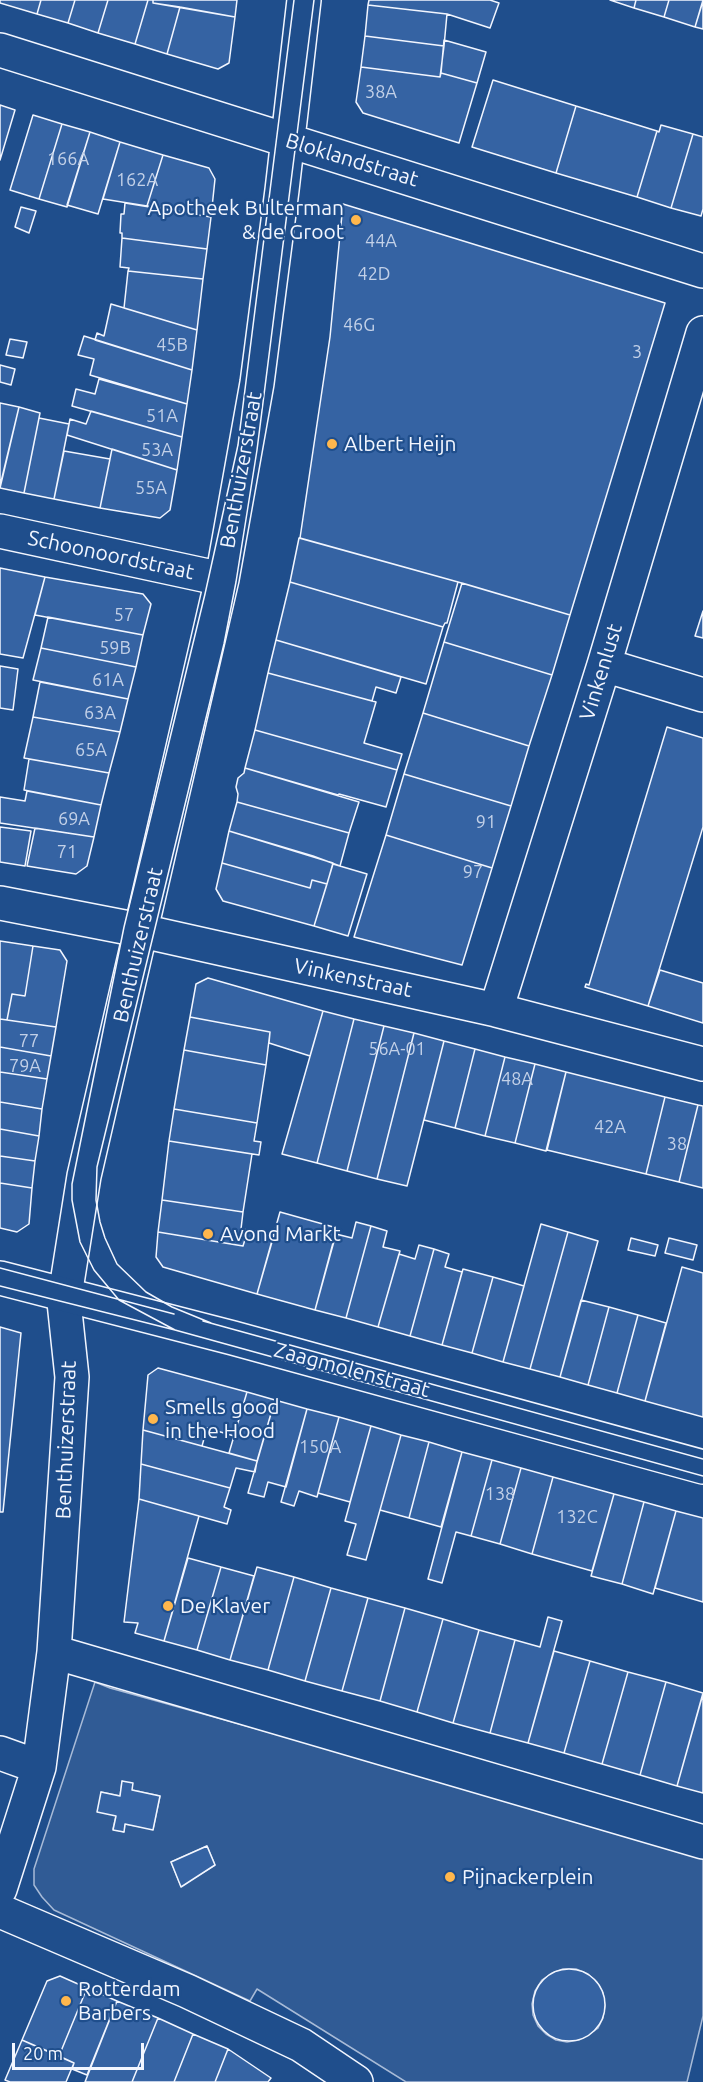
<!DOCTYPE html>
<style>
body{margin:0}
#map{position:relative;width:703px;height:2082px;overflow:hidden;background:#1f4e8c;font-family:Ubuntu,sans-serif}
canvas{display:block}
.scale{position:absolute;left:12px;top:2043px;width:132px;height:27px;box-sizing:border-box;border:3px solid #f2f6ff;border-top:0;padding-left:8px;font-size:18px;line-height:21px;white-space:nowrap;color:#f2f6ff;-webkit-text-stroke:4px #1f4e8c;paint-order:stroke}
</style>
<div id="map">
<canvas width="703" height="2082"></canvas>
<div class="scale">20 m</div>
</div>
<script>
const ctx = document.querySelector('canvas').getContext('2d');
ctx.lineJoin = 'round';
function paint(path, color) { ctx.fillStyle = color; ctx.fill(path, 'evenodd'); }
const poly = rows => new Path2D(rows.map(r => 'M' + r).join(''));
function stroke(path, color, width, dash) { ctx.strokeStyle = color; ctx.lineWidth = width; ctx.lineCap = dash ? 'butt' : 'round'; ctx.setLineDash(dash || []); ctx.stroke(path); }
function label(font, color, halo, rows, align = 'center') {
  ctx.font = font + ' Ubuntu,sans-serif'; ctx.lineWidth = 4.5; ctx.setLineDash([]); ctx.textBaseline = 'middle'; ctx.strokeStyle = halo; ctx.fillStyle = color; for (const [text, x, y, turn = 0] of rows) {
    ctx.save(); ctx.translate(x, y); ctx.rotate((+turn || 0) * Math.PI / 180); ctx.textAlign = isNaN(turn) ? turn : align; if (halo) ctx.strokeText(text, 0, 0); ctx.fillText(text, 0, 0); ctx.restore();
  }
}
const built = poly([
 [95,1682,110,1688,703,1853,703,2016,687,2082,406,2082,257,1989,250,2001,54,1910,42,1897,34,1885,34,1869,95,1682],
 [122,1781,132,1790,160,1796,153,1829,125,1824,124,1832,113,1829,116,1816,101,1792,120,1796,122,1781],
 [207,1846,215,1865,181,1886,171,1862,207,1846],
 [563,1969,576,1969,588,1974,597,1982,603,1993,605,2006,603,2018,598,2028,579,2040,567,2042,556,2040,546,2034,538,2026,533,2015,532,2004,535,1991,542,1980,552,1973,563,1969]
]);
paint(built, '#305b95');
stroke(built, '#a8bbd7', 1.5);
const building = poly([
 [0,0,41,0,37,14,0,3,0,0],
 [41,0,75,0,68,23,37,14,41,0],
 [75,0,108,0,98,33,68,23,75,0],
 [108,0,148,0,135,44,98,33,108,0],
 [148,0,153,0,153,3,180,7,167,54,135,44,148,0],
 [153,0,237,0,235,17,153,3,153,0],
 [369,0,490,0,499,3,490,28,447,14,368,5,369,0],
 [610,0,636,0,634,8,610,0],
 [636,0,669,0,664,17,634,8,636,0],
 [669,0,703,0,695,27,664,17,669,0],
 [703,1,703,29,695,27,703,1],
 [368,5,447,14,444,46,365,36,368,5],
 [180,7,235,17,229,63,218,69,167,54,180,7],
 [365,36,444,46,440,77,361,67,365,36],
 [444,40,486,52,477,83,441,73,444,40],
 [361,67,440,77,441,73,477,83,459,143,363,113,356,102,361,67],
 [493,80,576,106,556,173,472,147,493,80],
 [0,105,15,110,0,160,0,105],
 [576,106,657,131,637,197,556,173,576,106],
 [33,115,62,124,39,199,10,190,33,115],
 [62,124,90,132,67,207,39,199,62,124],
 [661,125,693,134,671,208,637,197,657,131,659,132,661,125],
 [90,132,120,142,98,214,67,205,90,132],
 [693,134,703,137,703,209,701,216,671,208,693,134],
 [120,142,163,155,147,206,103,199,120,142],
 [163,155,209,168,215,179,211,217,147,206,163,155],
 [125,203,211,217,207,249,122,238,122,233,120,233,121,214,124,214,125,203],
 [343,204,665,303,570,615,458,582,300,538,330,337,343,204],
 [21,207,36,211,29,233,15,227,21,207],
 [122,238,207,249,203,279,128,271,129,268,120,267,122,238],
 [128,271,203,279,197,330,124,308,128,271],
 [111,304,197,330,192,370,95,340,97,333,104,336,111,304],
 [84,336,192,370,187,404,90,375,94,359,78,355,84,336],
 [10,339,27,342,23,358,6,355,10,339],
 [0,365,15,369,11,385,0,382,0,365],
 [99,379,187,404,182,437,72,406,76,389,95,394,99,379],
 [0,403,19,407,0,486,0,403],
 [19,407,40,413,24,493,0,488,19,407],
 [91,411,182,437,177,470,67,435,70,419,86,424,91,411],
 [39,418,69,424,54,499,24,493,39,418],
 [112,449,177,470,170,510,160,518,100,508,112,449],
 [64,451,110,459,100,508,54,499,64,451],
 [299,538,458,582,447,623,445,623,443,627,290,582,299,538],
 [0,568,45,577,23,658,0,654,0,568],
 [45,577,143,594,151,604,143,635,35,615,45,577],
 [290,582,443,627,426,684,276,640,290,582],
 [462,583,570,615,552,675,444,642,462,583],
 [703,611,703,638,695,636,703,611],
 [48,617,143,635,136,667,41,648,48,617],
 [276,640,401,677,396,693,376,687,372,701,268,673,276,640],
 [444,642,552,675,529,746,423,713,444,642],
 [41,648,136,667,128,699,33,680,41,648],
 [0,666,18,669,13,710,0,708,0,666],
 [268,673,376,702,364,743,402,754,397,770,255,730,268,673],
 [40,682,128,699,120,732,33,717,40,682],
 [423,713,529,746,511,806,404,774,423,713],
 [33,717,120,732,109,773,24,758,33,717],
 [667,727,703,738,703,827,648,1006,585,987,586,984,589,985,667,727],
 [255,730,397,770,386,807,339,794,338,795,245,768,255,730],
 [29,759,109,773,101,805,24,790,29,759],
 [245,768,359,802,349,833,237,802,238,794,236,787,238,778,244,773,245,768],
 [404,774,511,806,492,868,386,835,404,774],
 [27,791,101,805,94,837,0,823,0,797,25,801,27,791],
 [237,802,349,833,340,866,313,856,229,831,237,802],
 [0,827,31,831,25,866,0,862,0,827],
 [35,828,94,837,87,866,76,874,27,866,35,828],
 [229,831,333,863,327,884,312,880,310,888,222,863,229,831],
 [386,835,492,868,462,965,354,937,386,835],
 [222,863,310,888,312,880,327,884,314,926,223,901,216,889,222,863],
 [333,864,367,874,348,936,314,926,333,864],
 [0,941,33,946,25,996,12,994,7,1020,0,1019,0,941],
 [33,946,60,950,67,961,56,1027,7,1020,12,994,25,996,33,946],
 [660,970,703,983,703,1023,648,1006,660,970],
 [208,978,323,1011,310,1056,269,1043,270,1032,190,1017,196,984,208,978],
 [323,1011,354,1019,317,1163,282,1154,323,1011],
 [190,1017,270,1032,266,1065,184,1050,190,1017],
 [0,1019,56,1027,51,1056,0,1047,0,1019],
 [354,1019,384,1026,347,1171,317,1163,354,1019],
 [384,1026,414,1033,377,1179,347,1171,384,1026],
 [414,1033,444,1041,407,1186,377,1179,414,1033],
 [444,1041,475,1049,455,1128,424,1120,444,1041],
 [0,1047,51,1056,47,1079,0,1072,0,1047],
 [475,1049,505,1057,485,1136,455,1128,475,1049],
 [184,1050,266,1065,257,1123,174,1109,184,1050],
 [505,1057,535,1064,515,1143,485,1136,505,1057],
 [535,1064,566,1072,546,1151,515,1143,535,1064],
 [0,1072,47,1079,42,1109,0,1102,0,1072],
 [566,1072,665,1097,646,1174,547,1150,566,1072],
 [665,1097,698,1105,679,1182,646,1174,665,1097],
 [0,1102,42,1109,39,1136,0,1129,0,1102],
 [698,1105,703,1106,703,1188,679,1182,698,1105],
 [174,1109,257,1123,254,1141,261,1142,259,1155,169,1141,174,1109],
 [0,1129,39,1136,35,1161,0,1156,0,1129],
 [169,1141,252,1154,243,1212,162,1200,169,1141],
 [0,1156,35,1161,32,1188,0,1183,0,1156],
 [0,1183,32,1188,29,1224,17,1232,0,1228,0,1183],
 [162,1200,243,1212,241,1229,248,1230,243,1246,158,1232,162,1200],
 [280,1212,337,1228,315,1310,257,1294,280,1212],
 [356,1222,371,1226,346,1318,315,1310,336,1234,352,1238,356,1222],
 [541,1224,568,1232,530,1369,503,1362,541,1224],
 [371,1226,387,1231,383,1247,400,1251,378,1327,346,1318,371,1226],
 [248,1230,274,1235,257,1294,163,1267,156,1257,158,1232,243,1246,248,1230],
 [568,1232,598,1241,560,1377,530,1369,568,1232],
 [631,1238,658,1245,655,1256,628,1250,631,1238],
 [669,1238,697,1245,693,1260,665,1253,669,1238],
 [419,1245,434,1249,410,1336,378,1327,399,1254,415,1259,419,1245],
 [434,1249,449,1254,445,1267,462,1272,442,1345,410,1336,434,1249],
 [682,1267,703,1273,703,1417,645,1401,682,1267],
 [463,1269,493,1277,472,1353,442,1345,463,1269],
 [493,1277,524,1286,503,1362,472,1353,493,1277],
 [581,1300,609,1307,588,1385,560,1377,581,1300],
 [609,1307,638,1315,617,1393,588,1385,609,1307],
 [638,1315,666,1323,645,1401,617,1393,638,1315],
 [0,1327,21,1333,3,1512,0,1512,0,1327],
 [158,1368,247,1392,234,1436,207,1428,202,1446,143,1430,148,1375,158,1368],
 [247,1392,275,1400,257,1461,229,1453,247,1392],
 [275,1400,307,1409,286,1487,268,1482,264,1497,248,1493,275,1400],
 [307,1409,339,1417,317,1497,299,1491,294,1506,281,1502,307,1409],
 [339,1417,371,1426,350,1502,318,1493,339,1417],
 [371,1426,401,1435,366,1560,347,1555,356,1524,345,1521,371,1426],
 [143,1430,257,1461,255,1472,236,1468,230,1488,141,1464,143,1430],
 [401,1435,429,1442,409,1518,380,1510,401,1435],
 [429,1442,462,1452,441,1527,409,1518,429,1442],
 [462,1452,492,1460,471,1536,456,1532,442,1583,428,1579,462,1452],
 [492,1460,521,1468,500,1544,471,1536,492,1460],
 [141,1464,230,1488,224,1507,231,1510,227,1524,139,1499,141,1464],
 [521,1468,553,1477,532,1554,500,1544,521,1468],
 [553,1477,614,1494,592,1571,532,1554,553,1477],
 [614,1494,644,1502,622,1584,591,1576,614,1494],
 [139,1499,199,1516,164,1641,135,1633,138,1623,124,1622,139,1499],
 [644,1502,676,1511,653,1594,622,1584,644,1502],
 [676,1511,703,1518,703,1602,655,1588,676,1511],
 [188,1558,221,1567,197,1650,164,1641,188,1558],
 [221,1567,254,1576,230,1660,197,1650,221,1567],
 [257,1567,294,1577,268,1670,230,1660,257,1567],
 [294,1577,331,1588,305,1681,268,1670,294,1577],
 [331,1588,368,1598,342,1691,305,1681,331,1588],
 [368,1598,405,1608,380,1701,342,1691,368,1598],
 [405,1608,443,1619,417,1712,380,1701,405,1608],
 [548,1617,562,1621,528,1743,490,1733,515,1640,540,1647,548,1617],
 [443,1619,479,1630,453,1723,417,1712,443,1619],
 [479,1630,515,1640,490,1733,453,1723,479,1630],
 [554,1651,590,1661,564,1753,528,1743,554,1651],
 [590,1661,628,1672,602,1764,564,1753,590,1661],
 [628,1672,666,1682,640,1775,602,1764,628,1672],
 [666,1682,703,1693,677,1786,640,1775,666,1682],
 [703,1694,703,1793,677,1786,703,1694],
 [122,1781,133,1783,132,1790,160,1796,153,1830,125,1824,124,1832,113,1830,116,1816,97,1812,101,1792,120,1796,122,1781],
 [207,1846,215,1865,181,1887,171,1862,207,1846],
 '533 2005a36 36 0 1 1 72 0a36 36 0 1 1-72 0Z',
 [60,1976,87,1988,59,2056,22,2040,47,1981,60,1976],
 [87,1988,117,2001,87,2075,72,2069,74,2063,59,2056,87,1988],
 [117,2001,158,2018,132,2082,85,2082,117,2001],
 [158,2018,193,2034,174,2082,132,2082,158,2018],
 [193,2034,228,2049,215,2082,174,2082,193,2034],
 [22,2040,74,2063,66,2082,10,2082,5,2080,22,2040],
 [228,2049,271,2078,268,2082,215,2082,228,2049]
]);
paint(building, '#3563a3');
stroke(building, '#f2f6ff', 1.5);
const street = poly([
 [0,50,703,271],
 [0,531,222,579],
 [604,665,703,695],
 [0,903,124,927,496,1010,703,1064],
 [496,1010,604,665,703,333],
 [54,1652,703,1842],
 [0,1753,39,1767],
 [0,1889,39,1767,54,1652,72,1377,64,1302,84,1176,222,579,257,383,282,190,304,0],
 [0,1911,187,1991,301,2045,356,2082]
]);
const secondary = poly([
 [0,1278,233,1338,703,1467]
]);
stroke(street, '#f2f6ff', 36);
stroke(secondary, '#f2f6ff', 36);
stroke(street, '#1f4e8c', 33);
stroke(secondary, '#1f4e8c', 33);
stroke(poly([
 [0,1268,174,1314],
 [0,1286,175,1330,703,1476],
 [203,1321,703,1459],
 [211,1323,172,1307,146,1292,117,1264,105,1238,100,1222,96,1200,97,1167,224,644,236,582,257,450,314,0],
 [175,1330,119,1300,94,1270,80,1242,72,1200,72,1184,124,927,205,594,238,445,294,0]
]), '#f2f6ff', 1.5);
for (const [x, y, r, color] of [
 [356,220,6,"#ffb74d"],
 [332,444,6,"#ffb74d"],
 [208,1234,6,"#ffb74d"],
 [153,1419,6,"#ffb74d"],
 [168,1606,6,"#ffb74d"],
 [450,1877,6,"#ffb74d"],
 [66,2001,6,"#ffb74d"]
]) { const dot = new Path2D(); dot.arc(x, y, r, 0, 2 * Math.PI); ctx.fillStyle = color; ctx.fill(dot); stroke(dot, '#1f4e8c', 2); }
label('18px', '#c3d1e8', null, [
 ["38A",381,92],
 ["166A",68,159],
 ["162A",137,180],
 ["44A",381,241],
 ["42D",374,274],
 ["46G",359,325],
 ["45B",172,345],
 ["3",637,352],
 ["51A",162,416],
 ["53A",157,450],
 ["55A",151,488],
 ["57",124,615],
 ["59B",115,648],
 ["61A",108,680],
 ["63A",100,713],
 ["65A",91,750],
 ["69A",74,819],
 ["91",486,822],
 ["71",67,852],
 ["97",473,872],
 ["77",29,1041],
 ["56A-01",397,1049],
 ["79A",25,1066],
 ["48A",517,1079],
 ["42A",610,1127],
 ["38",677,1144],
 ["150A",320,1447],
 ["138",500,1494],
 ["132C",577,1517]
]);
label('21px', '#f2f6ff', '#1f4e8c', [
 ["Bloklandstraat",352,160,17],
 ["Benthuizerstraat",241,470,-80],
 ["Schoonoordstraat",111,555,12],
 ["Vinkenlust",601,672,-73],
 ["Benthuizerstraat",138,945,-77],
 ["Vinkenstraat",353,978,12],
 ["Zaagmolenstraat",352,1370,15],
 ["Benthuizerstraat",66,1440,-88]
]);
label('21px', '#f2f6ff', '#1f4e8c', [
 ["Apotheek Bulterman",344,208,"right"],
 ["& de Groot",344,232,"right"],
 ["Albert Heijn",344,444],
 ["Avond Markt",220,1234],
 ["Smells good",165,1407],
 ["in the Hood",165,1431],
 ["De Klaver",180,1606],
 ["Pijnackerplein",462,1877],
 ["Rotterdam",78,1989],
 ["Barbers",78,2013]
], 'left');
</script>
